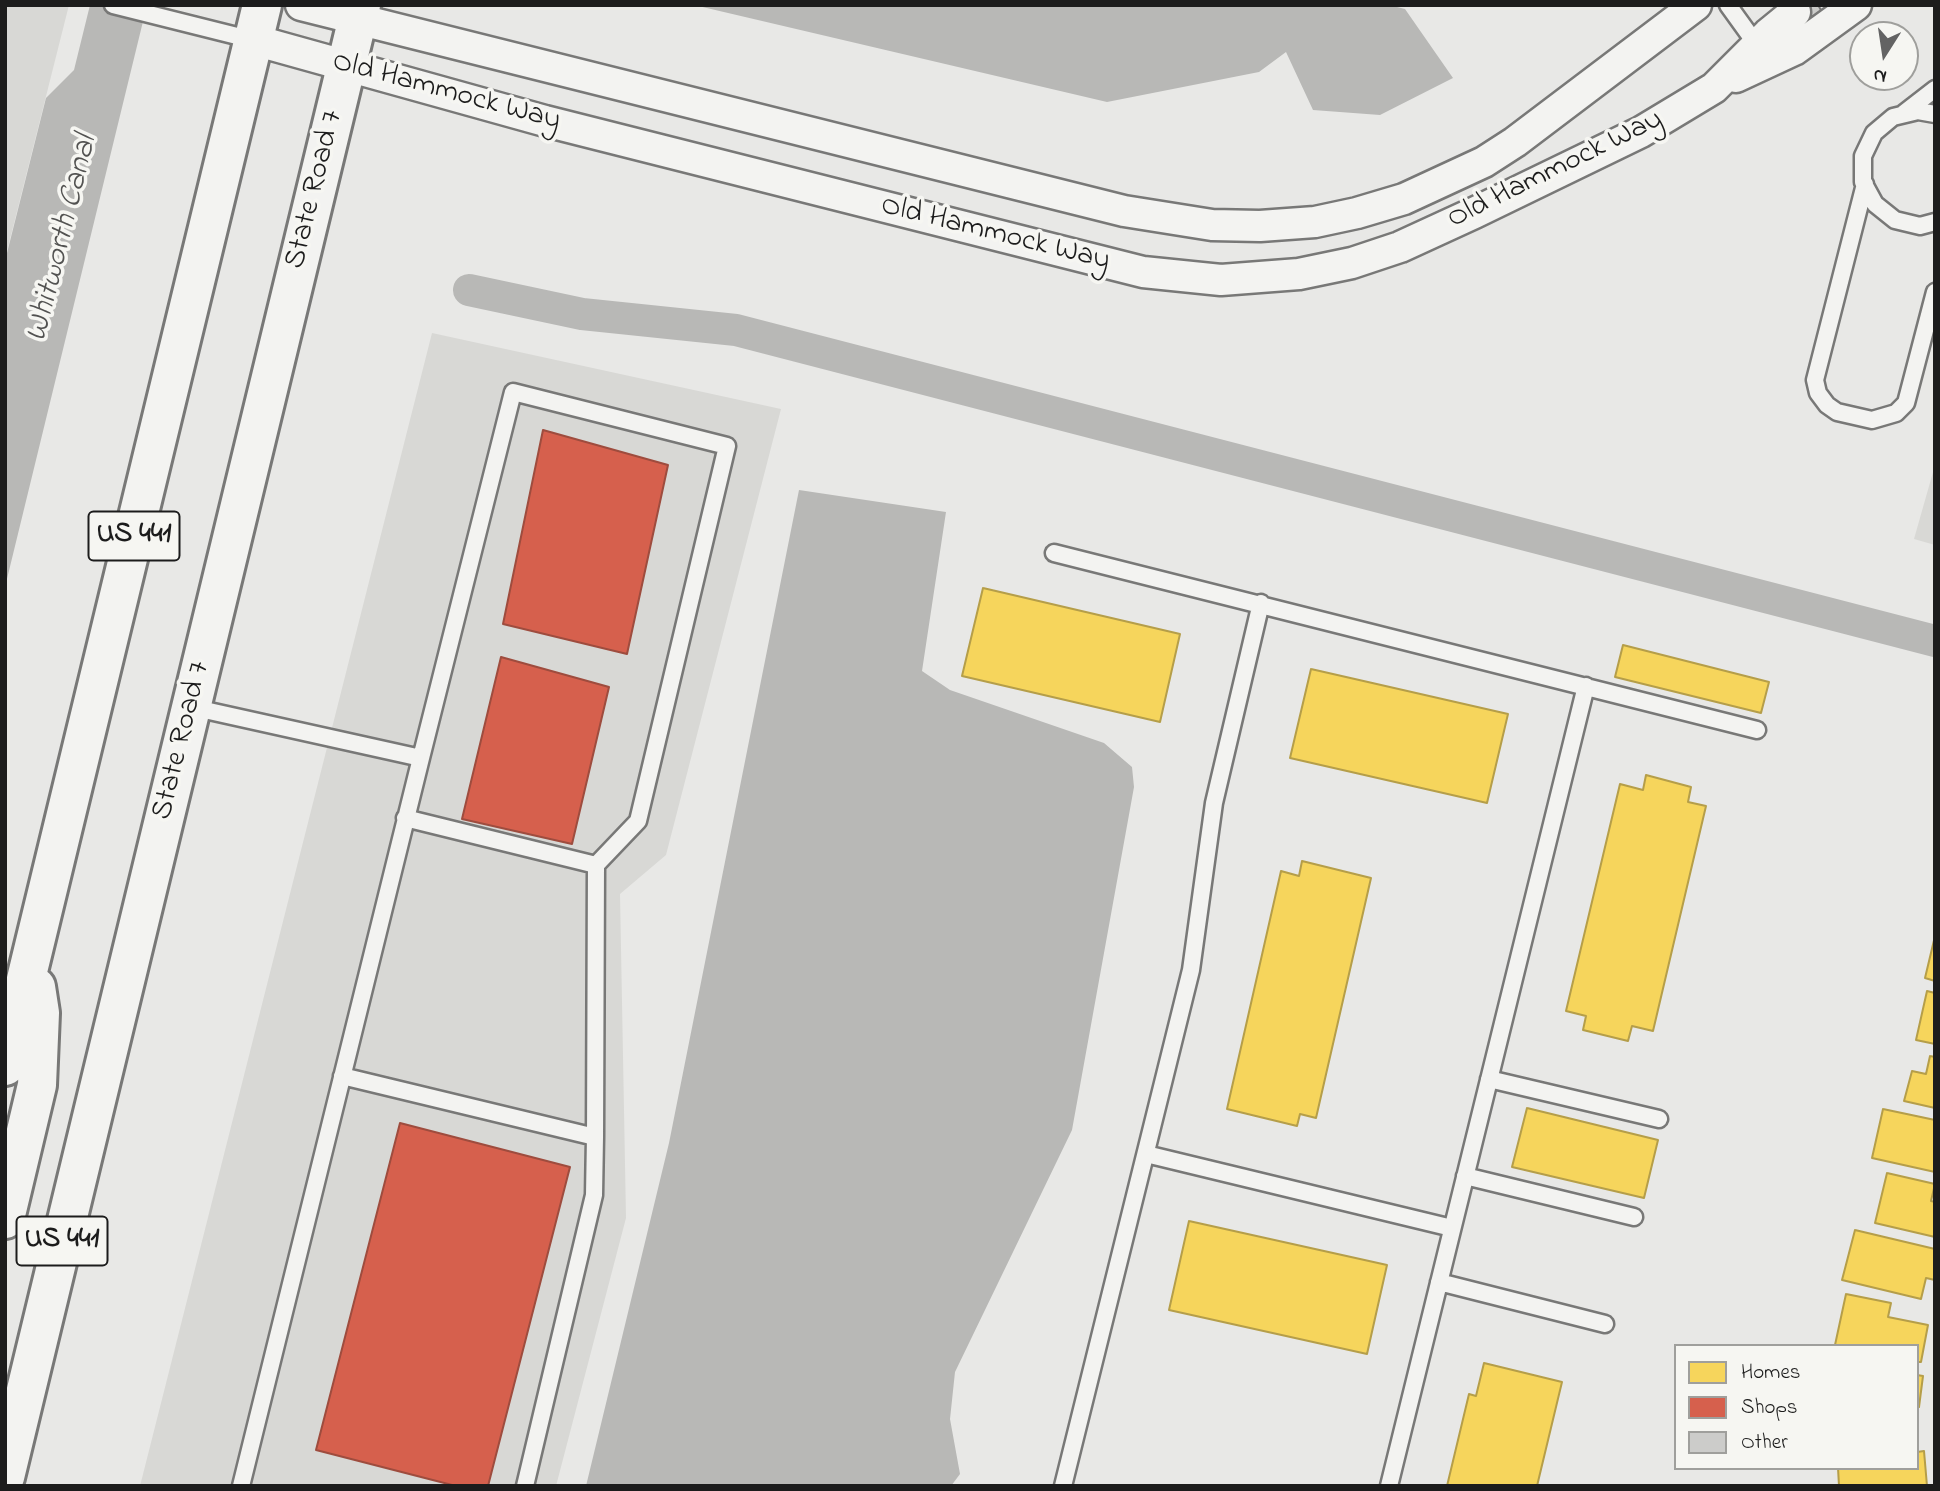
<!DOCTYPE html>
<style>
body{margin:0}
#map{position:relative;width:1940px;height:1491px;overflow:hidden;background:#e8e8e6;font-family:"Indie Flower",sans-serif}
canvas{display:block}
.frame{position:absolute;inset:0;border:7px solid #1c1c1c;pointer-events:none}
.legend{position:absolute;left:1674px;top:1344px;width:245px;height:126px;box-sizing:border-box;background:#f6f6f2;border:2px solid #9f9f9c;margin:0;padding:9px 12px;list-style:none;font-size:21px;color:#1c1c1c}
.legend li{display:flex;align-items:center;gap:14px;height:35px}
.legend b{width:35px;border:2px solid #9f9f9c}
.north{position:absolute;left:1849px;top:21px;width:70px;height:70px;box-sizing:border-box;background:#f6f6f2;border:2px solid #9f9f9c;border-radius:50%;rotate:192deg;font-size:19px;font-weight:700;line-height:28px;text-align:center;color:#1c1c1c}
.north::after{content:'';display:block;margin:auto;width:24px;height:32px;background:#636363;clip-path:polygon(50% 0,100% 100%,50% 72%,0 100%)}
</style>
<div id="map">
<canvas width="1940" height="1491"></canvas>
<div class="frame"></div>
<ul class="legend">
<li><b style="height:19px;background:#f6d55c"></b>Homes</li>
<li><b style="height:19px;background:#d6604d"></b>Shops</li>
<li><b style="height:19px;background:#ccccca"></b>Other</li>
</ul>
<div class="north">N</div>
</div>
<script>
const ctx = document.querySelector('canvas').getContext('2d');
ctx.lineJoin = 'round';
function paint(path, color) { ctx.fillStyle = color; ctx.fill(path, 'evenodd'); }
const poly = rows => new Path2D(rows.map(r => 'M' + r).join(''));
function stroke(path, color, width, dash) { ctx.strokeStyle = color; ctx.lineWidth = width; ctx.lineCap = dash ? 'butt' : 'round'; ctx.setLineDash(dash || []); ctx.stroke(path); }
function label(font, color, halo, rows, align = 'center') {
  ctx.font = font + ' "Indie Flower",sans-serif'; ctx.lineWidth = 7; ctx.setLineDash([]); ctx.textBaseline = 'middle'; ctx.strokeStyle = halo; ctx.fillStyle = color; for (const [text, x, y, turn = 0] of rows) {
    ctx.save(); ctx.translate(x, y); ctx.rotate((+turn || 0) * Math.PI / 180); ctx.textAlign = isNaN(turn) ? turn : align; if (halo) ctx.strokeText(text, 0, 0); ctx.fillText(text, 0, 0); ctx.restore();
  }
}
paint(poly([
 [5,5,69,5,5,259],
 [432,333,781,409,666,855,620,894,626,1218,556,1486,140,1486],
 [1935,465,1935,545,1914,539]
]), '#d8d8d5');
paint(poly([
 [90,5,147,5,5,587,5,261,46,98,74,70],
 [694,5,1389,5,1405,9,1453,78,1380,115,1313,110,1286,52,1259,72,1107,102],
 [799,490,946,512,922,671,950,690,1104,743,1132,767,1134,787,1072,1130,955,1372,950,1419,960,1474,951,1486,586,1486,669,1143]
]), '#b8b8b6');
const homes = poly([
 [983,588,1180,634,1160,722,962,676,983,588],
 [1623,645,1769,682,1761,713,1615,677,1623,645],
 [1311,669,1508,714,1487,803,1290,758,1311,669],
 [1646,775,1691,787,1688,802,1706,806,1653,1031,1632,1026,1628,1041,1583,1030,1586,1016,1566,1011,1620,784,1643,790,1646,775],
 [1302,861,1371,878,1316,1118,1300,1114,1297,1126,1227,1109,1281,871,1299,876,1302,861],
 [1935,936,1935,981,1925,978,1935,936],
 [1927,991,1935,993,1935,1044,1916,1040,1927,991],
 [1930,1056,1935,1057,1935,1108,1904,1101,1912,1071,1926,1074,1930,1056],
 [1527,1108,1658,1140,1644,1198,1512,1167,1527,1108],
 [1883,1109,1935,1120,1935,1172,1872,1158,1883,1109],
 [1887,1173,1935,1184,1931,1201,1935,1202,1935,1237,1875,1223,1887,1173],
 [1189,1221,1387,1265,1367,1354,1169,1310,1189,1221],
 [1855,1230,1935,1249,1935,1280,1926,1278,1921,1299,1842,1280,1855,1230],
 [1846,1294,1891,1303,1888,1317,1928,1325,1921,1362,1917,1362,1917,1346,1835,1345,1846,1294],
 [1484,1363,1562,1382,1537,1486,1447,1486,1469,1394,1476,1396,1484,1363],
 [1917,1375,1923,1376,1919,1407,1917,1407,1917,1375],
 [1924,1451,1927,1486,1839,1486,1838,1468,1917,1468,1917,1452,1924,1451]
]);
paint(homes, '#f6d55c');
stroke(homes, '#b59e49', 2);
const shops = poly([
 [543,430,668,465,627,654,503,624,543,430],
 [501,657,609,687,572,844,462,819,501,657],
 [400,1123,570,1167,488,1486,456,1486,316,1450,400,1123]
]);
paint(shops, '#d6604d');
stroke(shops, '#9e4c3e', 2);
stroke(poly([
 [469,290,582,314,736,330,1935,641]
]), '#b8b8b6', 32);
const building = poly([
 [1790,5,1818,5,1824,15,1806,27,1790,5]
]);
paint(building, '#ccccca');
stroke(building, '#787877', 2);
const lane = poly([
 [113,5,253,40],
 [1728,5,1759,48],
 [1904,113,1935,89],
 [1935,114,1918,111,1893,117,1874,133,1863,156,1863,182,1875,204,1895,220,1920,226,1935,222],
 [1865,184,1815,380,1818,393,1827,405,1837,412,1872,420,1896,413,1906,403,1935,292],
 [1054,553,1757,730],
 [191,707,421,758,241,1486],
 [405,818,596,865],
 [342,1076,595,1137,596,865,638,821,727,446,513,392,421,758],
 [1489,1079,1659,1119],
 [1146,1154,1452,1228],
 [1465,1176,1634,1217],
 [1439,1282,1605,1324],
 [525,1486,594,1195,595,1137],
 [1063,1486,1191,970,1214,803,1261,603],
 [1389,1486,1586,686]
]);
const street = poly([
 [301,5,1124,211,1212,225,1260,226,1315,222,1357,213,1404,199,1484,162,1515,142,1696,5],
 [254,40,545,121,1143,272,1221,280,1299,274,1352,263,1400,247,1474,213,1641,132,1714,88,1768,34,1795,12],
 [1736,77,1794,50,1856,5]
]);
const primary = poly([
 [5,1066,262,5],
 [5,1219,37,1085,40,1013,36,987],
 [5,1477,361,5]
]);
stroke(lane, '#787877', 21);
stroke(street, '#787877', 35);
stroke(primary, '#787877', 44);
stroke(lane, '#f3f3f1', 16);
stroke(street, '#f3f3f1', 30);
stroke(primary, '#f3f3f1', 38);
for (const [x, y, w] of [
 [134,536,91],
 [62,1241,91]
]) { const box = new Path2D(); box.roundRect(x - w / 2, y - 24.5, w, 49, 5); ctx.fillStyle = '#f6f6f2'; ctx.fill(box); stroke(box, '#1c1c1c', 2); }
label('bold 28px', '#1c1c1c', null, [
 ["US 441",134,536],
 ["US 441",62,1241]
]);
label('30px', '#1c1c1c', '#f6f6f2', [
 ["Old Hammock Way",446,93,15],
 ["Old Hammock Way",1556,171,-26],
 ["State Road 7",316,190,-76],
 ["Old Hammock Way",995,235,14],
 ["State Road 7",183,741,-76]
]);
label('italic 32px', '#525251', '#f6f6f2', [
 ["Whitworth Canal",64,239,-76]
]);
</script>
